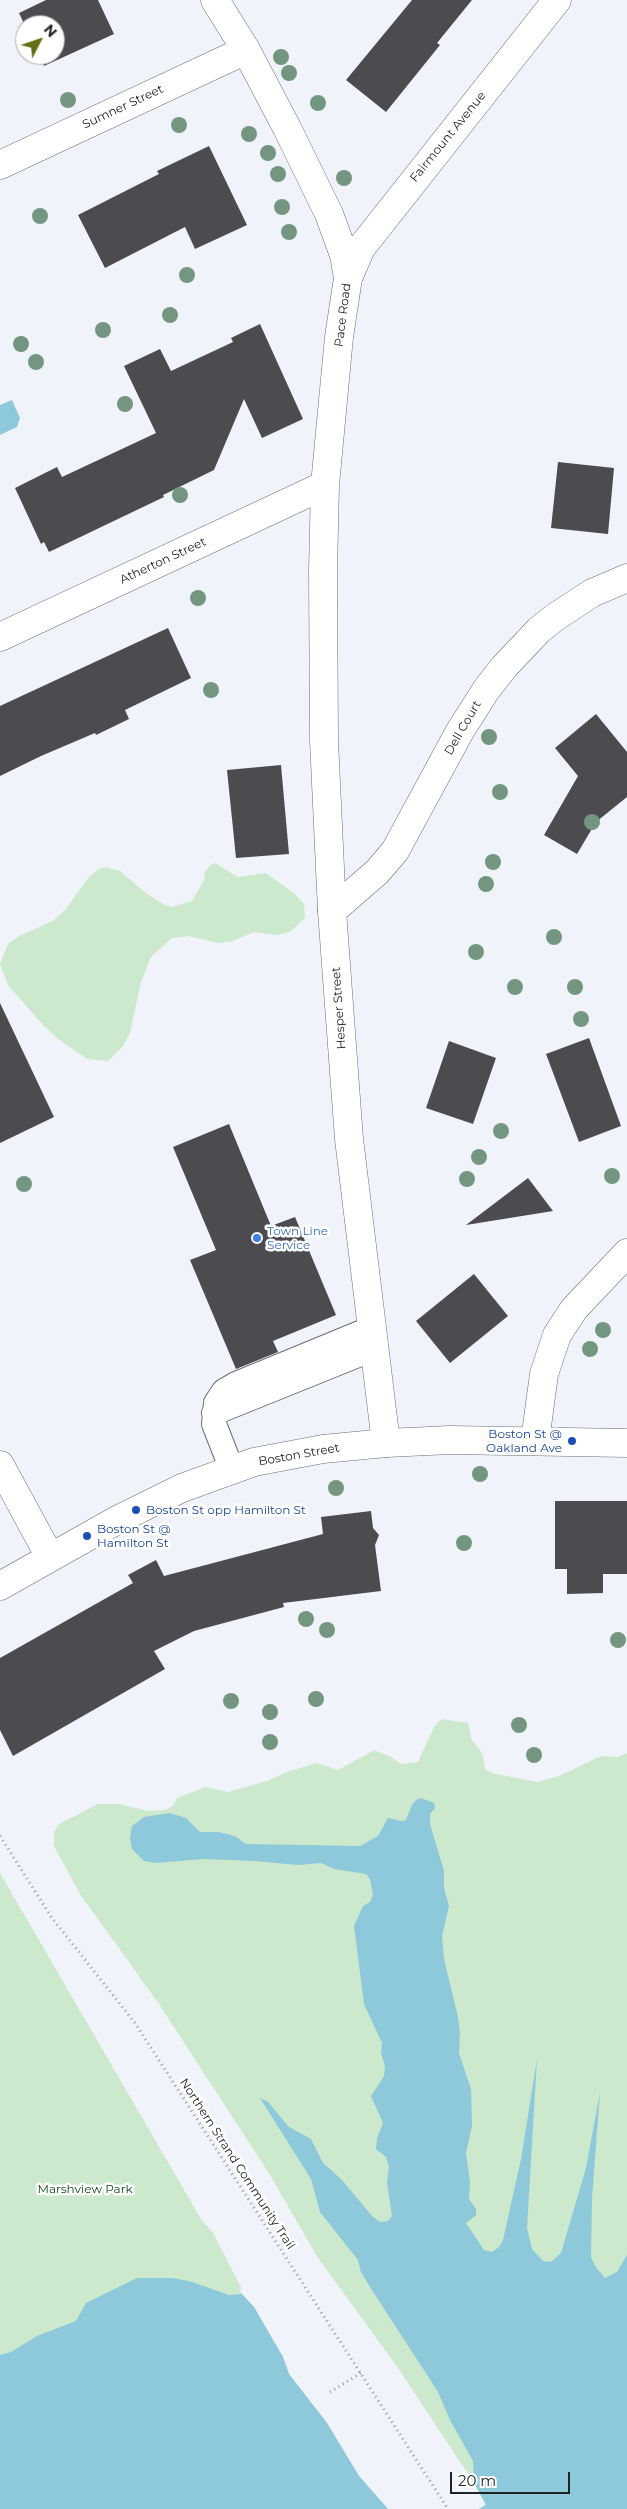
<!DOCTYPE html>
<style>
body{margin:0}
#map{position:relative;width:627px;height:2509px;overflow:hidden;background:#f0f4fa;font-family:Montserrat,sans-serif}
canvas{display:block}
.north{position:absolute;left:15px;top:15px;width:50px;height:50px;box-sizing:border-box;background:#fff;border:1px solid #a6a7a7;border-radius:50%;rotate:49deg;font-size:14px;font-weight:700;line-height:20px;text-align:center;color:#202224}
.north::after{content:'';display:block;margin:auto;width:18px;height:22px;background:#646d13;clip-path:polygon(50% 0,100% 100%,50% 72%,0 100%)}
.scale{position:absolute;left:450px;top:2472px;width:120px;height:22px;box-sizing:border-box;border:2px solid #202224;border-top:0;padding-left:6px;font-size:15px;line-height:18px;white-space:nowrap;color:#202224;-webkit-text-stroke:4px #fff;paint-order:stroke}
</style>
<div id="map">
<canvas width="627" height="2509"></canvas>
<div class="north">N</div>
<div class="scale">20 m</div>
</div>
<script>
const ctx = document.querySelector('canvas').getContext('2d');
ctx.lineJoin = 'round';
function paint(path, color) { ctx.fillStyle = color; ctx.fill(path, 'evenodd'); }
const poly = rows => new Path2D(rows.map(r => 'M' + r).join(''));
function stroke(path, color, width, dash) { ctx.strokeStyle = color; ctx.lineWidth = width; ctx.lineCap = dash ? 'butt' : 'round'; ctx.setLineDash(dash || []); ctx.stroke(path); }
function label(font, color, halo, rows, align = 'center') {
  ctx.font = font + ' Montserrat,sans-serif'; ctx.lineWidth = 5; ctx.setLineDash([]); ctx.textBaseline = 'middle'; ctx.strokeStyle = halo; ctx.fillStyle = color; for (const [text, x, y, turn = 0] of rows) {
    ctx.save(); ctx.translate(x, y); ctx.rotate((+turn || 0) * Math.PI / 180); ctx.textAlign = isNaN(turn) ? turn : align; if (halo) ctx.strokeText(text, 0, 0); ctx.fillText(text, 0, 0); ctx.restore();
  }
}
paint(poly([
 [215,863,238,877,266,873,295,894,304,904,305,918,290,932,276,935,254,932,233,941,218,943,188,936,172,938,151,957,141,982,130,1033,123,1046,108,1061,87,1059,58,1039,42,1024,8,985,0,964,8,944,19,936,53,921,65,910,88,878,99,869,106,867,120,871,147,894,165,905,172,907,192,901,204,880,205,872,209,866],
 [441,1719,468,1723,471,1738,483,1755,485,1769,492,1773,537,1782,559,1776,601,1756,618,1757,627,1753,627,2509,479,2509,486,2504,474,2483,398,2368,318,2258,270,2175,159,2004,80,1894,54,1846,54,1832,59,1824,98,1804,119,1804,148,1811,165,1810,173,1806,177,1798,205,1787,228,1792,267,1781,287,1772,317,1763,338,1770,374,1750,389,1756,401,1764,418,1762,434,1727],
 [0,1873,201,2219,213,2233,242,2289,240,2289,242,2294,254,2307,283,2357,289,2374,327,2423,359,2476,388,2509,0,2463]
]), '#cce9cd');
paint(poly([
 [12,400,20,418,17,427,0,435,0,405],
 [421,1798,434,1803,435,1808,430,1814,430,1824,444,1871,444,1888,449,1906,442,1936,444,1959,458,2017,460,2034,459,2053,471,2089,472,2126,466,2153,470,2182,469,2199,476,2209,476,2215,466,2223,484,2250,492,2252,499,2247,503,2240,521,2159,537,2059,527,2228,532,2249,543,2261,551,2262,561,2253,586,2168,600,2092,592,2198,591,2257,595,2266,605,2278,617,2272,627,2255,627,2509,479,2509,486,2505,474,2483,473,2461,450,2420,438,2392,370,2287,361,2272,358,2260,320,2212,311,2179,260,2098,268,2102,289,2127,311,2139,323,2163,341,2179,372,2216,380,2222,388,2221,392,2216,387,2183,389,2167,386,2157,376,2149,377,2138,383,2123,371,2096,384,2076,385,2066,381,2053,382,2043,364,2004,354,1926,363,1906,370,1902,373,1895,370,1879,366,1874,334,1869,321,1863,298,1865,255,1861,203,1859,156,1863,144,1861,132,1849,130,1838,132,1826,144,1817,170,1813,186,1818,200,1832,218,1832,235,1836,246,1844,360,1846,378,1836,388,1818,402,1821,406,1820,412,1805,416,1800],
 [137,2278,172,2278,189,2281,229,2295,242,2294,254,2307,283,2357,289,2374,327,2423,359,2476,388,2509,0,2509,0,2355,11,2352,37,2336,76,2321,86,2303]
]), '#8dc9da');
paint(poly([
 [46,0,98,0,114,34,44,66,39,55,55,55,55,25,25,26,19,13],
 [412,0,472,0,437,43,440,45,386,112,346,80],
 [209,146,247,225,195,249,185,227,105,268,78,215,159,174,157,171],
 [260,324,303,419,262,438,244,399,214,470,163,495,164,497,49,552,44,542,41,544,15,488,57,467,62,477,156,433,124,366,160,349,171,371,233,342,231,338],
 [558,462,614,468,608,534,551,528],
 [168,628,191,678,125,710,129,719,96,735,95,733,41,756,0,776,0,706],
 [596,714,627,752,627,797,596,822,577,854,544,835,578,776,555,748],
 [281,765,289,854,236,858,227,770],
 [0,1003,54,1117,0,1143],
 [589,1038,621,1126,579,1142,546,1054],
 [449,1041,496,1058,473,1124,426,1108],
 [229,1124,271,1226,295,1217,336,1315,273,1341,278,1352,236,1369,190,1260,216,1250,173,1147],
 [528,1178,553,1211,466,1225],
 [474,1274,508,1316,450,1363,416,1321],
 [555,1501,627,1501,627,1574,603,1574,603,1593,567,1594,567,1569,555,1569],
 [371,1511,373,1528,379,1535,375,1545,381,1591,283,1603,284,1607,194,1631,154,1651,165,1669,13,1756,0,1730,0,1658,133,1583,128,1575,156,1560,164,1576,323,1534,321,1517]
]), '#4c4b50');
const service = poly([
 [214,1413,375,1348],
 [232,1470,214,1424,216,1403,224,1391,236,1384,372,1328]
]);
const minor = poly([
 [215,0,246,50,287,128,329,214,344,255,348,278],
 [0,165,246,50],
 [332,911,377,872,395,851,460,731,486,690,504,667,539,630,554,618,592,593,627,578],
 [535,1441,544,1374,557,1335,574,1309,627,1253]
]);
const tertiary = poly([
 [0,637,325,485],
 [386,1443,349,1139,332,911,324,740,323,571,325,485,339,337,348,278,361,248,557,0]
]);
const secondary = poly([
 [0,1465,50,1557],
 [0,1586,119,1519,182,1488,254,1462,323,1449,386,1443,450,1440,627,1443]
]);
stroke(service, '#6a6d72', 26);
stroke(minor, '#6a6d72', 29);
stroke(tertiary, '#6a6d72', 29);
stroke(secondary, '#6a6d72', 29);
stroke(poly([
 [0,1836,52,1918,135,2023,448,2509],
 [330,2392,361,2373]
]), '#94979b', 3, [1, 4]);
stroke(service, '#fff', 24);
stroke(minor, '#fff', 28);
stroke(tertiary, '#fff', 28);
stroke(secondary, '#fff', 28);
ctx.fillStyle = '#749680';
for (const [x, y] of [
 [281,57],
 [289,73],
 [68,100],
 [318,103],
 [179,125],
 [249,134],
 [268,153],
 [278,174],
 [344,178],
 [282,207],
 [40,216],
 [289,232],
 [187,275],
 [170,315],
 [103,330],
 [21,344],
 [36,362],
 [125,404],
 [180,495],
 [198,598],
 [211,690],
 [489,737],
 [500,792],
 [592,822],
 [493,862],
 [486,884],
 [554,937],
 [476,952],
 [515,987],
 [575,987],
 [581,1019],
 [501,1131],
 [479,1157],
 [612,1176],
 [467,1179],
 [24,1184],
 [603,1330],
 [590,1349],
 [480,1474],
 [336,1488],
 [464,1543],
 [306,1619],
 [327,1630],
 [618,1640],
 [316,1699],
 [231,1701],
 [270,1712],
 [519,1725],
 [270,1742],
 [534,1755]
]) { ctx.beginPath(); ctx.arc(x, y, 8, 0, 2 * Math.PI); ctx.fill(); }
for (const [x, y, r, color] of [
 [257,1238,5,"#3f7fe0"],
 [572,1441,5,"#1a4fb4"],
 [136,1510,5,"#1a4fb4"],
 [87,1536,5,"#1a4fb4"]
]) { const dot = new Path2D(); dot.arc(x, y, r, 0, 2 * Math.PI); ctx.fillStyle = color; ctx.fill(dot); stroke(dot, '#fff', 2); }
label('12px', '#202224', '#fff', [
 ["Sumner Street",123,107,-25],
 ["Fairmount Avenue",448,137,-51],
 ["Pace Road",343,315,-83],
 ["Atherton Street",163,561,-25],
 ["Dell Court",463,728,-60],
 ["Hesper Street",339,1008,-94],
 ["Boston Street",299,1455,-10],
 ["Northern Strand Community Trail",237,2164,57]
]);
label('12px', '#366cbe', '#fff', [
 ["Town Line",267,1231],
 ["Service",267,1245]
], 'left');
label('12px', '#164399', '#fff', [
 ["Boston St @",562,1434,"right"],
 ["Oakland Ave",562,1448,"right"],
 ["Boston St opp Hamilton St",146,1510],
 ["Boston St @",97,1529],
 ["Hamilton St",97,1543]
], 'left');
label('12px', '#0f4a1c', '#fff', [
 ["Marshview Park",85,2189]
]);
</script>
